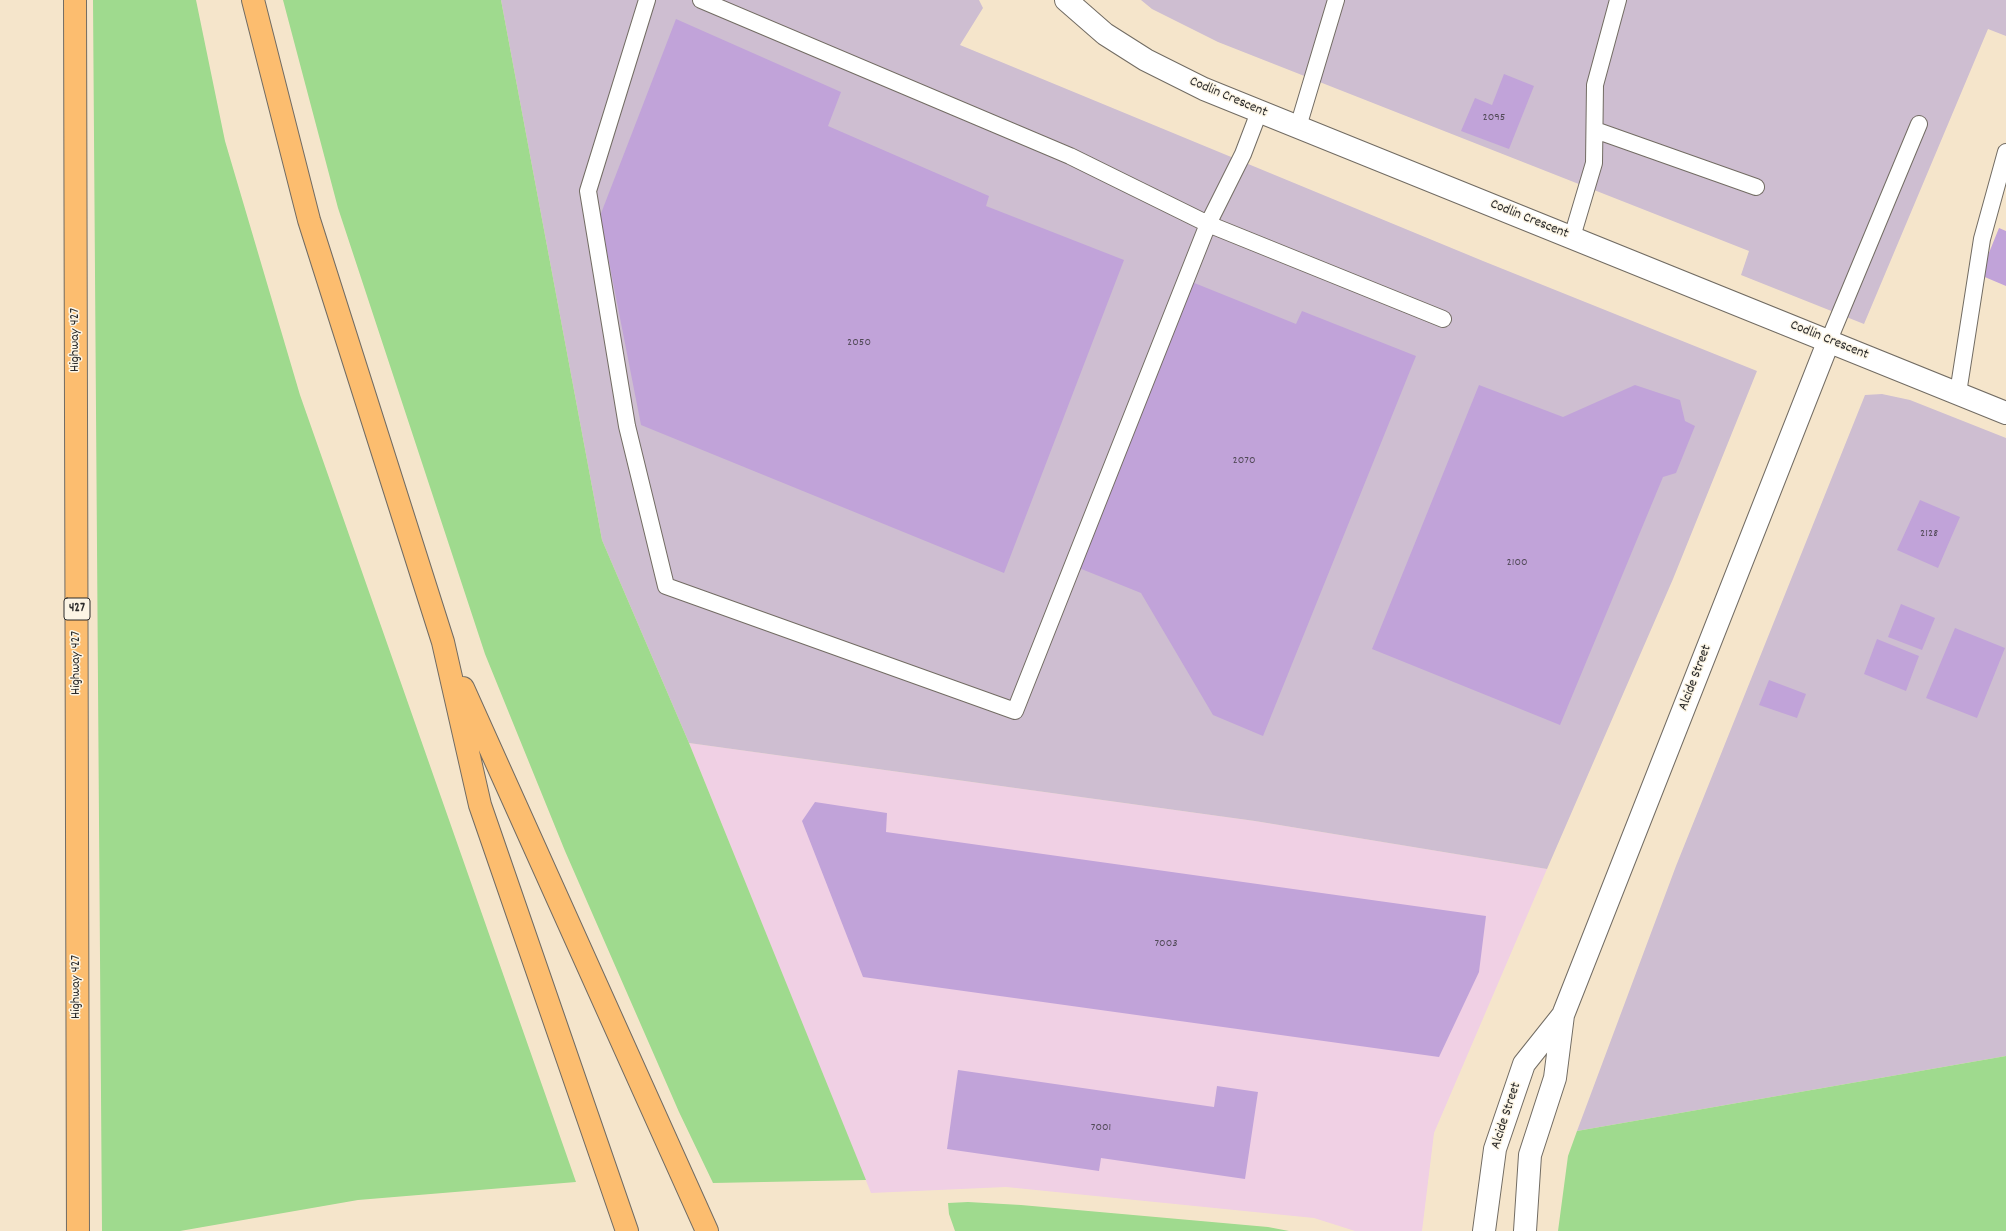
<!DOCTYPE html>
<style>
body{margin:0}
canvas{display:block;background:#f5e5cb}
</style>
<canvas width="2006" height="1231"></canvas>
<script>
const ctx = document.querySelector('canvas').getContext('2d');
ctx.lineJoin = 'round';
function paint(path, color) { ctx.fillStyle = color; ctx.fill(path, 'evenodd'); }
const poly = rows => new Path2D(rows.map(r => 'M' + r).join(''));
function stroke(path, color, width, dash) { ctx.strokeStyle = color; ctx.lineWidth = width; ctx.lineCap = dash ? 'butt' : 'round'; ctx.setLineDash(dash || []); ctx.stroke(path); }
function label(font, color, halo, rows, align = 'center') {
  ctx.font = font + ' Dekko,sans-serif'; ctx.lineWidth = 3; ctx.setLineDash([]); ctx.textBaseline = 'middle'; ctx.strokeStyle = halo; ctx.fillStyle = color; for (const [text, x, y, turn = 0] of rows) {
    ctx.save(); ctx.translate(x, y); ctx.rotate((+turn || 0) * Math.PI / 180); ctx.textAlign = isNaN(turn) ? turn : align; if (halo) ctx.strokeText(text, 0, 0); ctx.fillText(text, 0, 0); ctx.restore();
  }
}
paint(poly([
 [689,743,1255,821,1547,869,1434,1133,1422,1231,1355,1231,1314,1218,1006,1187,871,1193]
]), '#f0d0e4');
paint(poly([
 [501,0,979,0,983,8,960,45,1483,261,1757,371,1673,579,1547,869,1255,821,689,743,602,540],
 [1141,0,2006,0,2006,36,1988,29,1864,324,1741,275,1749,251,1218,42,1152,9],
 [1882,394,1910,400,2006,438,2006,1056,1577,1131,1676,866,1865,395]
]), '#cebed1');
paint(poly([
 [93,0,196,0,225,141,300,395,576,1182,358,1200,180,1231,102,1231],
 [283,0,501,0,602,540,689,743,866,1180,713,1183,679,1112,565,851,485,654,338,208],
 [2006,1056,2006,1231,1558,1231,1568,1156,1577,1131],
 [968,1202,1021,1205,1268,1227,1289,1231,955,1231,949,1214,948,1203]
]), '#9fda8e');
paint(poly([
 [676,19,841,92,828,126,989,196,986,206,1124,260,1004,573,641,425,600,216],
 [1504,74,1534,86,1509,149,1461,131,1475,98,1492,105],
 [1999,228,2006,231,2006,286,1980,275],
 [1187,280,1296,324,1302,311,1416,356,1263,736,1213,715,1141,593,1074,566],
 [1479,385,1563,417,1635,385,1680,400,1685,421,1695,426,1676,473,1663,477,1560,725,1372,649],
 [1920,500,1960,517,1938,568,1897,550],
 [1901,604,1935,618,1922,650,1888,637],
 [1955,628,2005,648,1977,718,1926,698],
 [1877,639,1919,656,1906,691,1864,674],
 [1769,680,1806,694,1797,718,1759,705],
 [815,802,887,813,886,832,1486,916,1479,972,1439,1057,863,977,802,821],
 [958,1070,1214,1107,1217,1086,1258,1092,1245,1179,1101,1158,1099,1171,947,1149]
]), '#c1a3d9');
const service = poly([
 [647,0,588,191,627,426,666,586,1015,711,1208,224,1243,154,1259,112],
 [701,0,1070,156,1208,224,1443,319],
 [1298,127,1336,0],
 [1595,130,1756,187],
 [1572,237,1594,163,1595,85,1618,0],
 [1829,340,1919,124],
 [1958,393,1982,239,2006,152]
]);
const minor = poly([
 [1066,0,1105,34,1146,60,1204,89,2006,413],
 [1484,1231,1495,1149,1524,1064,1563,1015],
 [1525,1231,1530,1155,1555,1078,1563,1015,1829,340]
]);
const motorway = poly([
 [75,0,78,1231],
 [253,0,309,220,443,642,480,805,627,1231],
 [463,688,707,1231]
]);
stroke(service, '#726c63', 18);
stroke(minor, '#726c63', 24);
stroke(motorway, '#726c63', 24);
stroke(service, '#fff', 16);
stroke(minor, '#fff', 22);
stroke(motorway, '#fcbd6f', 22);
label('12px', '#504956', null, [
 ["2095",1494,118],
 ["2050",859,343],
 ["2070",1244,461],
 ["2128",1929,534],
 ["2100",1517,563],
 ["7003",1166,944],
 ["7001",1101,1128]
]);
for (const [x, y, w] of [
 [77,609,26]
]) { const box = new Path2D(); box.roundRect(x - w / 2, y - 11, w, 22, 3); ctx.fillStyle = '#fcf5e5'; ctx.fill(box); stroke(box, '#2b2b2b', 1); }
label('bold 13px', '#2b2b2b', null, [
 ["427",77,609]
]);
label('14px', '#2b2b2b', '#fcf5e5', [
 ["Codlin Crescent",1228,98,23],
 ["Codlin Crescent",1529,220,22],
 ["Highway 427",76,340,-90],
 ["Codlin Crescent",1829,341,22],
 ["Highway 427",77,663,-90],
 ["Alcide Street",1696,678,-69],
 ["Highway 427",77,987,-90],
 ["Alcide Street",1507,1116,-72]
]);
</script>
